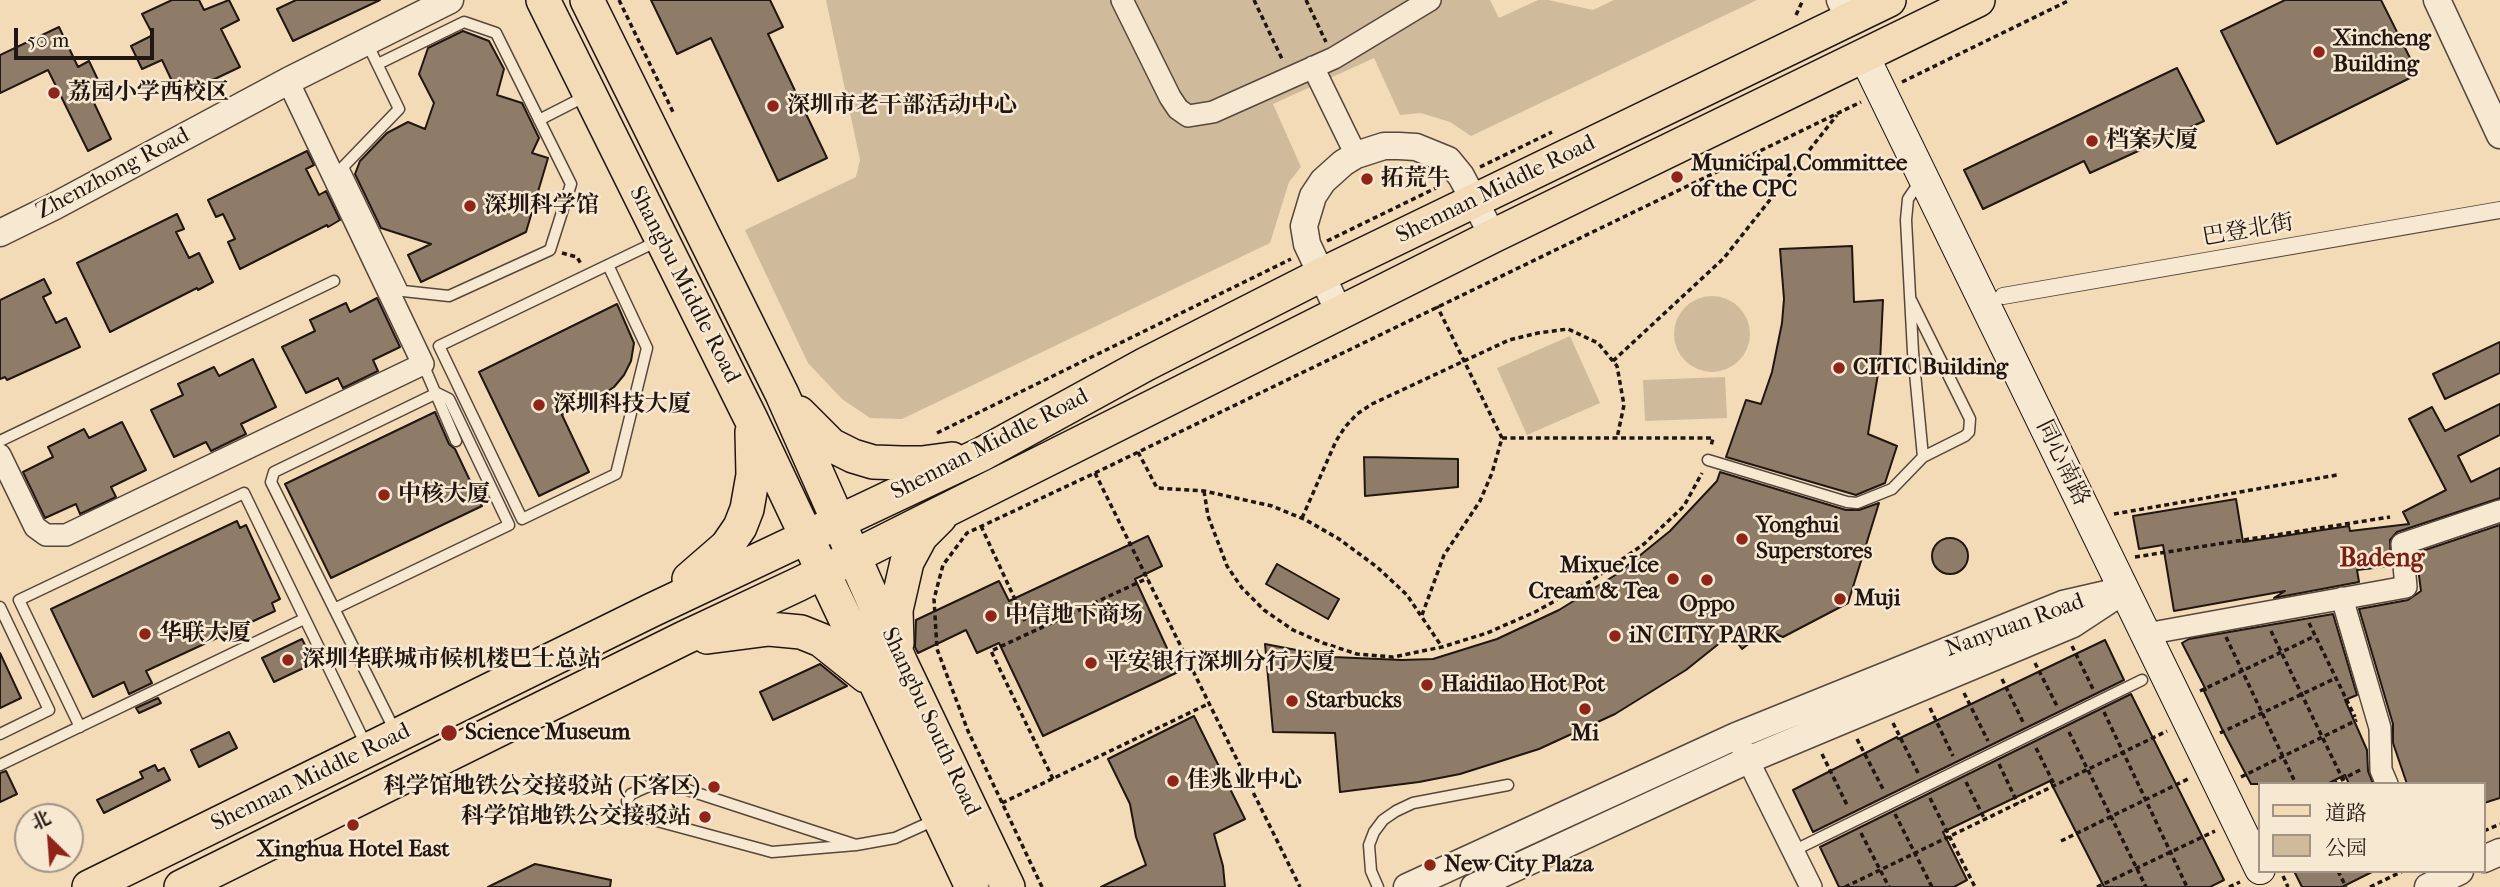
<!DOCTYPE html>
<meta charset="utf-8">
<style>
body{margin:0}
#map{position:relative;width:2500px;height:887px;overflow:hidden;background:#f3dbb8;font-family:"IM FELL French Canon","Noto Serif SC",serif}
canvas{display:block}
.legend{position:absolute;left:2258px;top:782px;width:228px;height:91px;box-sizing:border-box;background:#f7e8d1;border:2px solid #a19484;margin:0;padding:9px 12px;list-style:none;font-size:21px;color:#211611}
.legend li{display:flex;align-items:center;gap:14px;height:35px}
.legend b{width:35px;border:2px solid #a19484}
.north{position:absolute;left:14px;top:803px;width:70px;height:70px;box-sizing:border-box;background:#f7e8d1;border:2px solid #a19484;border-radius:50%;rotate:335deg;font-size:19px;font-weight:700;line-height:28px;text-align:center;color:#211611}
.north::after{content:'';display:block;margin:auto;width:24px;height:32px;background:#8f2418;clip-path:polygon(50% 0,100% 100%,50% 72%,0 100%)}
.scale{position:absolute;left:14px;top:28px;width:140px;height:32px;box-sizing:border-box;border:4px solid #211611;border-top:0;padding-left:9px;font-size:21px;line-height:24px;white-space:nowrap;color:#211611;-webkit-text-stroke:5px #f7e8d1;paint-order:stroke}
</style>
<div id="map">
<canvas width="2500" height="887"></canvas>
<ul class="legend">
<li><b style="height:9px;background:#f3dbb8"></b>道路</li>
<li><b style="height:19px;background:#cfba9c"></b>公园</li>
</ul>
<div class="north">北</div>
<div class="scale">50 m</div>
</div>
<script>
const ctx = document.querySelector('canvas').getContext('2d');
ctx.lineJoin = 'round';
function paint(path, color) { ctx.fillStyle = color; ctx.fill(path, 'evenodd'); }
const poly = rows => new Path2D(rows.map(r => 'M' + r).join(''));
function stroke(path, color, width, dash) { ctx.strokeStyle = color; ctx.lineWidth = width; ctx.lineCap = dash ? 'butt' : 'round'; ctx.setLineDash(dash || []); ctx.stroke(path); }
function label(font, color, halo, rows, align = 'center') {
  ctx.font = font + ' "IM FELL French Canon","Noto Serif SC",serif'; ctx.lineWidth = 5; ctx.setLineDash([]); ctx.textBaseline = 'middle'; ctx.strokeStyle = halo; ctx.fillStyle = color; for (const [text, x, y, turn = 0] of rows) {
    ctx.save(); ctx.translate(x, y); ctx.rotate((+turn || 0) * Math.PI / 180); ctx.textAlign = isNaN(turn) ? turn : align; if (halo) ctx.strokeText(text, 0, 0); ctx.fillText(text, 0, 0); ctx.restore();
  }
}
paint(poly([
 [826,0,1490,0,1499,18,1538,0,1548,0,1593,10,1614,0,1757,0,1471,136,1450,122,1421,113,1400,115,1374,58,1273,104,1301,167,1289,182,1270,243,902,419,870,418,842,399,808,363,745,230,856,177,860,160],
 '1674 334a38 38 0 1 1 76 0a38 38 0 1 1-76 0Z',
 [1570,336,1600,403,1527,435,1497,368],
 [1725,377,1727,418,1645,421,1643,380]
]), '#cfba9c');
const building = poly([
 [172,0,199,0,204,10,229,0,239,20,221,29,240,67,179,96,162,60,142,69,131,46,153,35,142,14,172,0],
 [296,0,380,0,293,41,277,9,296,0],
 [651,0,770,0,783,27,768,34,827,158,778,181,711,38,677,54,651,0],
 [2285,0,2381,0,2418,74,2277,144,2221,31,2285,0],
 [59,27,78,67,89,61,99,82,87,88,111,139,88,151,48,70,0,93,0,55,59,27],
 [463,31,489,41,504,69,497,95,522,103,539,138,532,153,548,158,526,232,421,282,408,255,431,244,381,228,355,174,360,161,387,133,408,122,425,129,434,103,419,74,428,48,463,31],
 [2177,68,2204,121,2090,173,2084,161,1983,209,1964,170,2177,68],
 [307,151,314,165,306,169,319,195,326,191,340,220,328,227,327,225,240,269,228,242,235,239,223,214,216,217,208,200,307,151],
 [177,214,184,229,176,232,189,258,199,253,213,282,198,290,197,288,110,332,77,263,177,214],
 [1852,246,1854,302,1883,300,1880,362,1868,434,1897,446,1885,483,1856,495,1726,457,1746,400,1761,404,1772,372,1782,323,1784,299,1780,249,1852,246],
 [44,279,51,293,43,297,56,323,66,318,80,347,7,380,5,377,0,379,0,300,44,279],
 [377,298,400,347,373,360,378,371,343,388,338,378,306,393,282,347,315,331,310,320,346,303,350,312,377,298],
 [617,304,634,343,631,361,624,375,614,387,602,395,562,415,589,472,539,496,479,372,617,304],
 [2500,342,2500,373,2445,399,2433,374,2500,342],
 [253,359,276,407,241,424,246,434,211,451,206,442,174,457,151,410,183,395,178,384,214,367,219,376,253,359],
 [2500,404,2500,435,2458,456,2471,482,2500,468,2500,498,2397,532,2390,540,2391,566,2357,570,2359,582,2274,598,2285,591,2174,611,2163,545,2139,549,2133,516,2236,499,2243,542,2349,526,2350,531,2409,524,2403,512,2446,490,2409,419,2432,407,2445,431,2500,404],
 [435,412,449,444,455,449,482,506,331,578,285,484,435,412],
 [122,422,146,470,111,487,116,497,80,514,76,504,45,518,23,472,53,457,48,447,84,429,89,438,122,422],
 [1364,457,1458,459,1458,487,1365,496,1364,457],
 [1720,472,1846,510,1859,510,1879,503,1848,603,1783,637,1766,630,1742,649,1731,634,1686,670,1615,714,1539,749,1460,774,1419,782,1340,792,1335,733,1273,732,1265,644,1333,657,1402,660,1433,659,1497,639,1559,610,1617,574,1670,531,1717,481,1720,472],
 [237,521,240,528,246,525,280,599,272,603,275,611,146,671,152,683,129,694,124,682,93,697,51,609,237,521],
 [2500,525,2500,798,2484,803,2484,784,2407,784,2393,743,2393,724,2359,609,2408,600,2421,591,2416,553,2500,525],
 [1148,536,1162,566,1135,579,1178,672,1043,736,999,643,977,653,966,630,918,653,915,647,916,620,999,581,1009,601,1148,536],
 '1932 556a18 18 0 1 1 36 0a18 18 0 1 1-36 0Z',
 [1277,564,1339,599,1328,619,1266,584,1277,564],
 [2333,614,2357,695,2345,700,2367,750,2368,771,2373,784,2349,784,2345,775,2327,784,2251,784,2222,729,2204,691,2206,690,2182,643,2189,639,2333,614],
 [302,639,314,663,274,682,262,658,302,639],
 [2105,640,2124,680,1813,832,1793,790,1897,737,1898,739,2105,640],
 [0,653,21,698,0,708,0,653],
 [820,664,847,686,773,720,760,692,820,664],
 [2131,694,2224,880,2210,887,2104,887,2050,781,1943,832,1967,880,1954,887,1839,887,1820,847,2131,694],
 [158,698,161,703,139,713,136,708,158,698],
 [1194,716,1245,819,1214,834,1223,866,1225,887,1101,887,1146,865,1136,837,1130,804,1108,759,1194,716],
 [229,732,237,748,199,767,191,750,229,732],
 [155,765,158,771,164,768,170,780,104,813,97,800,143,778,140,772,155,765],
 [6,771,17,794,0,802,0,773,6,771],
 [535,864,611,880,610,887,488,887,535,864],
 [2294,871,2374,871,2342,887,2302,887,2294,871]
]);
paint(building, '#8e7c68');
stroke(building, '#211611', 2);
const service = poly([
 [367,43,399,109,343,167,403,291,449,296,550,250,571,184,496,33,464,22,378,64],
 [539,120,586,96],
 [1921,180,1908,199,1906,220,1913,352,1923,457],
 [608,265,647,348,616,474,522,519,439,346,660,240],
 [423,364,456,441],
 [0,441,334,281],
 [1708,460,1847,502,1857,503,1892,489,1923,457,1965,436,1969,432,1970,419,1911,300],
 [0,607,49,710,0,734],
 [334,609,509,525,449,399,437,393],
 [80,727,19,600,244,493,367,747],
 [396,733,271,482,274,472,437,393],
 [0,765,304,619],
 [856,845,772,852,635,815,629,810,627,801,631,794,660,781,856,845,895,838,937,819],
 [1793,851,2142,680],
 [1378,887,1371,871,1369,845,1374,832,1383,820,1396,811,1413,803,1508,785]
]);
const pedestrian = poly([
 [2003,296,2500,210]
]);
const minor = poly([
 [1122,0,1170,97,1178,109,1188,116,1213,112,1334,58,1430,0],
 [1313,67,1356,155],
 [0,455,35,527,46,535,66,535,423,364,288,81],
 [2342,598,2380,728,2381,770,2387,784],
 [2146,634,2406,587,2402,544,2500,511],
 [1742,748,1811,887]
]);
const tertiary = poly([
 [1840,0,1849,19],
 [2437,0,2500,135],
 [0,233,55,206,288,81,450,0],
 [1339,312,1307,244,1304,226,1313,196,1323,181,1343,163,1356,155,1384,146,1399,146,1416,147,1448,160,1461,176,1493,236],
 [2484,859,2500,852],
 [1407,887,1736,736,2063,604,2124,590],
 [1474,887,1748,760,2073,624,2111,599],
 [2428,887,2460,871]
]);
const secondary = poly([
 [1864,56,2260,869]
]);
const primary = poly([
 [543,0,751,419,972,887],
 [587,0,782,394,901,663,1008,887],
 [799,413,831,445,853,456,873,462,902,463,922,463,952,459],
 [689,579,727,546,740,527,747,509,753,475,752,432],
 [707,637,769,629,801,632,821,640,866,676],
 [897,643,896,610,907,562,921,536,940,517],
 [89,887,652,610,982,454,1146,364,1321,275,1889,0],
 [181,887,684,638,799,584,1493,236,1978,0]
]);
stroke(service, '#56473b', 13);
stroke(pedestrian, '#56473b', 18);
stroke(minor, '#56473b', 24);
stroke(tertiary, '#56473b', 29);
stroke(secondary, '#211611', 32);
stroke(primary, '#211611', 36);
stroke(poly([
 [619,0,673,112],
 [1254,0,1283,61],
 [1306,0,1326,42],
 [1796,15,1803,0],
 [1902,82,2070,0],
 [1480,167,1552,132],
 [1327,241,1440,186],
 [562,253,577,257,581,264],
 [1613,361,1724,258,1837,115],
 [937,433,1291,259],
 [1502,438,1713,438,1711,446],
 [1138,452,1157,488,1204,491,1272,506,1306,520,1339,539,1377,567,1407,595,1442,647],
 [1095,473,1300,887],
 [1204,491,1208,516,1227,566,1242,588,1264,610,1293,630,1323,643,1357,654,1393,657,1442,647,1487,633,1535,612,1591,581,1644,544,1684,506,1702,473],
 [2114,514,2337,475],
 [1302,518,1336,441,1345,427,1357,414,1372,404,1509,340,1538,333,1568,329,1598,343,1617,366,1624,405,1617,438],
 [981,526,1025,621],
 [2135,557,2390,517],
 [1422,615,1444,555,1480,501,1492,473,1502,438,1437,306],
 [2309,623,2355,717],
 [2271,631,2345,784],
 [2226,637,2296,784],
 [2072,646,2093,689],
 [2035,663,2057,706],
 [2002,679,2023,722],
 [2200,691,2315,636],
 [1964,693,1988,741],
 [1930,708,1953,756],
 [2104,712,2187,887],
 [1893,723,1919,775],
 [2069,732,2146,887],
 [2220,733,2336,678],
 [1857,739,1884,791],
 [2036,748,2055,786],
 [1822,754,1848,807],
 [1999,764,2018,804],
 [2241,777,2357,720],
 [1053,779,991,651,1148,578],
 [1966,782,1985,820],
 [2333,784,2362,769],
 [1930,798,1975,887],
 [1002,803,1210,703],
 [1895,814,1932,887],
 [2484,831,2500,824],
 [1861,833,1889,887],
 [2061,841,2190,778],
 [2338,871,2346,887],
 [2283,876,2288,887],
 [1042,887,968,731,937,649,934,599,943,565,967,533,1095,473,1861,102],
 [1845,887,2167,731],
 [2097,887,2215,831],
 [2229,887,2240,882],
 [2370,887,2403,871]
]), '#211611', 3.5, [5, 3.5]);
stroke(service, '#f7e8d1', 10);
stroke(pedestrian, '#f7e8d1', 16);
stroke(minor, '#f7e8d1', 21);
stroke(tertiary, '#f7e8d1', 26);
stroke(secondary, '#f7e8d1', 30);
stroke(primary, '#f3dbb8', 33);
for (const [x, y, r, color] of [
 [2319,52,7,"#8f2418"],
 [54,93,7,"#8f2418"],
 [773,106,7,"#8f2418"],
 [2092,141,7,"#8f2418"],
 [1677,177,7,"#8f2418"],
 [1367,179,7,"#8f2418"],
 [470,206,7,"#8f2418"],
 [1839,368,7,"#8f2418"],
 [539,405,7,"#8f2418"],
 [384,495,7,"#8f2418"],
 [1742,539,7,"#8f2418"],
 [1673,579,7,"#8f2418"],
 [1707,580,7,"#8f2418"],
 [1840,599,7,"#8f2418"],
 [991,616,7,"#8f2418"],
 [145,634,7,"#8f2418"],
 [1615,636,7,"#8f2418"],
 [288,660,7,"#8f2418"],
 [1091,663,7,"#8f2418"],
 [1427,685,7,"#8f2418"],
 [1292,701,7,"#8f2418"],
 [1585,709,7,"#8f2418"],
 [449,733,9,"#8f2418"],
 [1173,781,7,"#8f2418"],
 [714,787,7,"#8f2418"],
 [705,817,7,"#8f2418"],
 [353,825,7,"#8f2418"],
 [1430,865,7,"#8f2418"]
]) { const dot = new Path2D(); dot.arc(x, y, r, 0, 2 * Math.PI); ctx.fillStyle = color; ctx.fill(dot); stroke(dot, '#f7e8d1', 2.5); }
label('bold 23px', '#211611', '#f7e8d1', [
 ["Xincheng",2333,39],
 ["Building",2333,65],
 ["荔园小学西校区",68,93],
 ["深圳市老干部活动中心",787,106],
 ["档案大厦",2106,141],
 ["Municipal Committee",1691,164],
 ["of the CPC",1691,190],
 ["拓荒牛",1381,179],
 ["深圳科学馆",484,206],
 ["CITIC Building",1853,368],
 ["深圳科技大厦",553,405],
 ["中核大厦",398,495],
 ["Yonghui",1756,526],
 ["Superstores",1756,552],
 ["Mixue Ice",1659,566,"right"],
 ["Cream & Tea",1659,592,"right"],
 ["Muji",1854,599],
 ["Oppo",1707,605,"center"],
 ["中信地下商场",1005,616],
 ["华联大厦",159,634],
 ["iN CITY PARK",1629,636],
 ["深圳华联城市候机楼巴士总站",302,660],
 ["平安银行深圳分行大厦",1105,663],
 ["Haidilao Hot Pot",1441,685],
 ["Starbucks",1306,701],
 ["Science Museum",465,733],
 ["Mi",1585,734,"center"],
 ["佳兆业中心",1187,781],
 ["科学馆地铁公交接驳站 (下客区)",700,787,"right"],
 ["科学馆地铁公交接驳站",691,817,"right"],
 ["Xinghua Hotel East",353,850,"center"],
 ["New City Plaza",1444,865]
], 'left');
label('23px', '#211611', '#f7e8d1', [
 ["Zhenzhong Road",113,174,-28],
 ["Shennan Middle Road",1496,190,-26],
 ["巴登北街",2248,231,-10],
 ["Shangbu Middle Road",684,285,63],
 ["Shennan Middle Road",990,445,-27],
 ["同心南路",2062,463,64],
 ["Nanyuan Road",2015,626,-20],
 ["Shangbu South Road",930,722,65],
 ["Shennan Middle Road",311,778,-26]
]);
label('bold 26px', '#7a1f14', '#f7e8d1', [
 ["Badeng",2382,560]
]);
</script>
